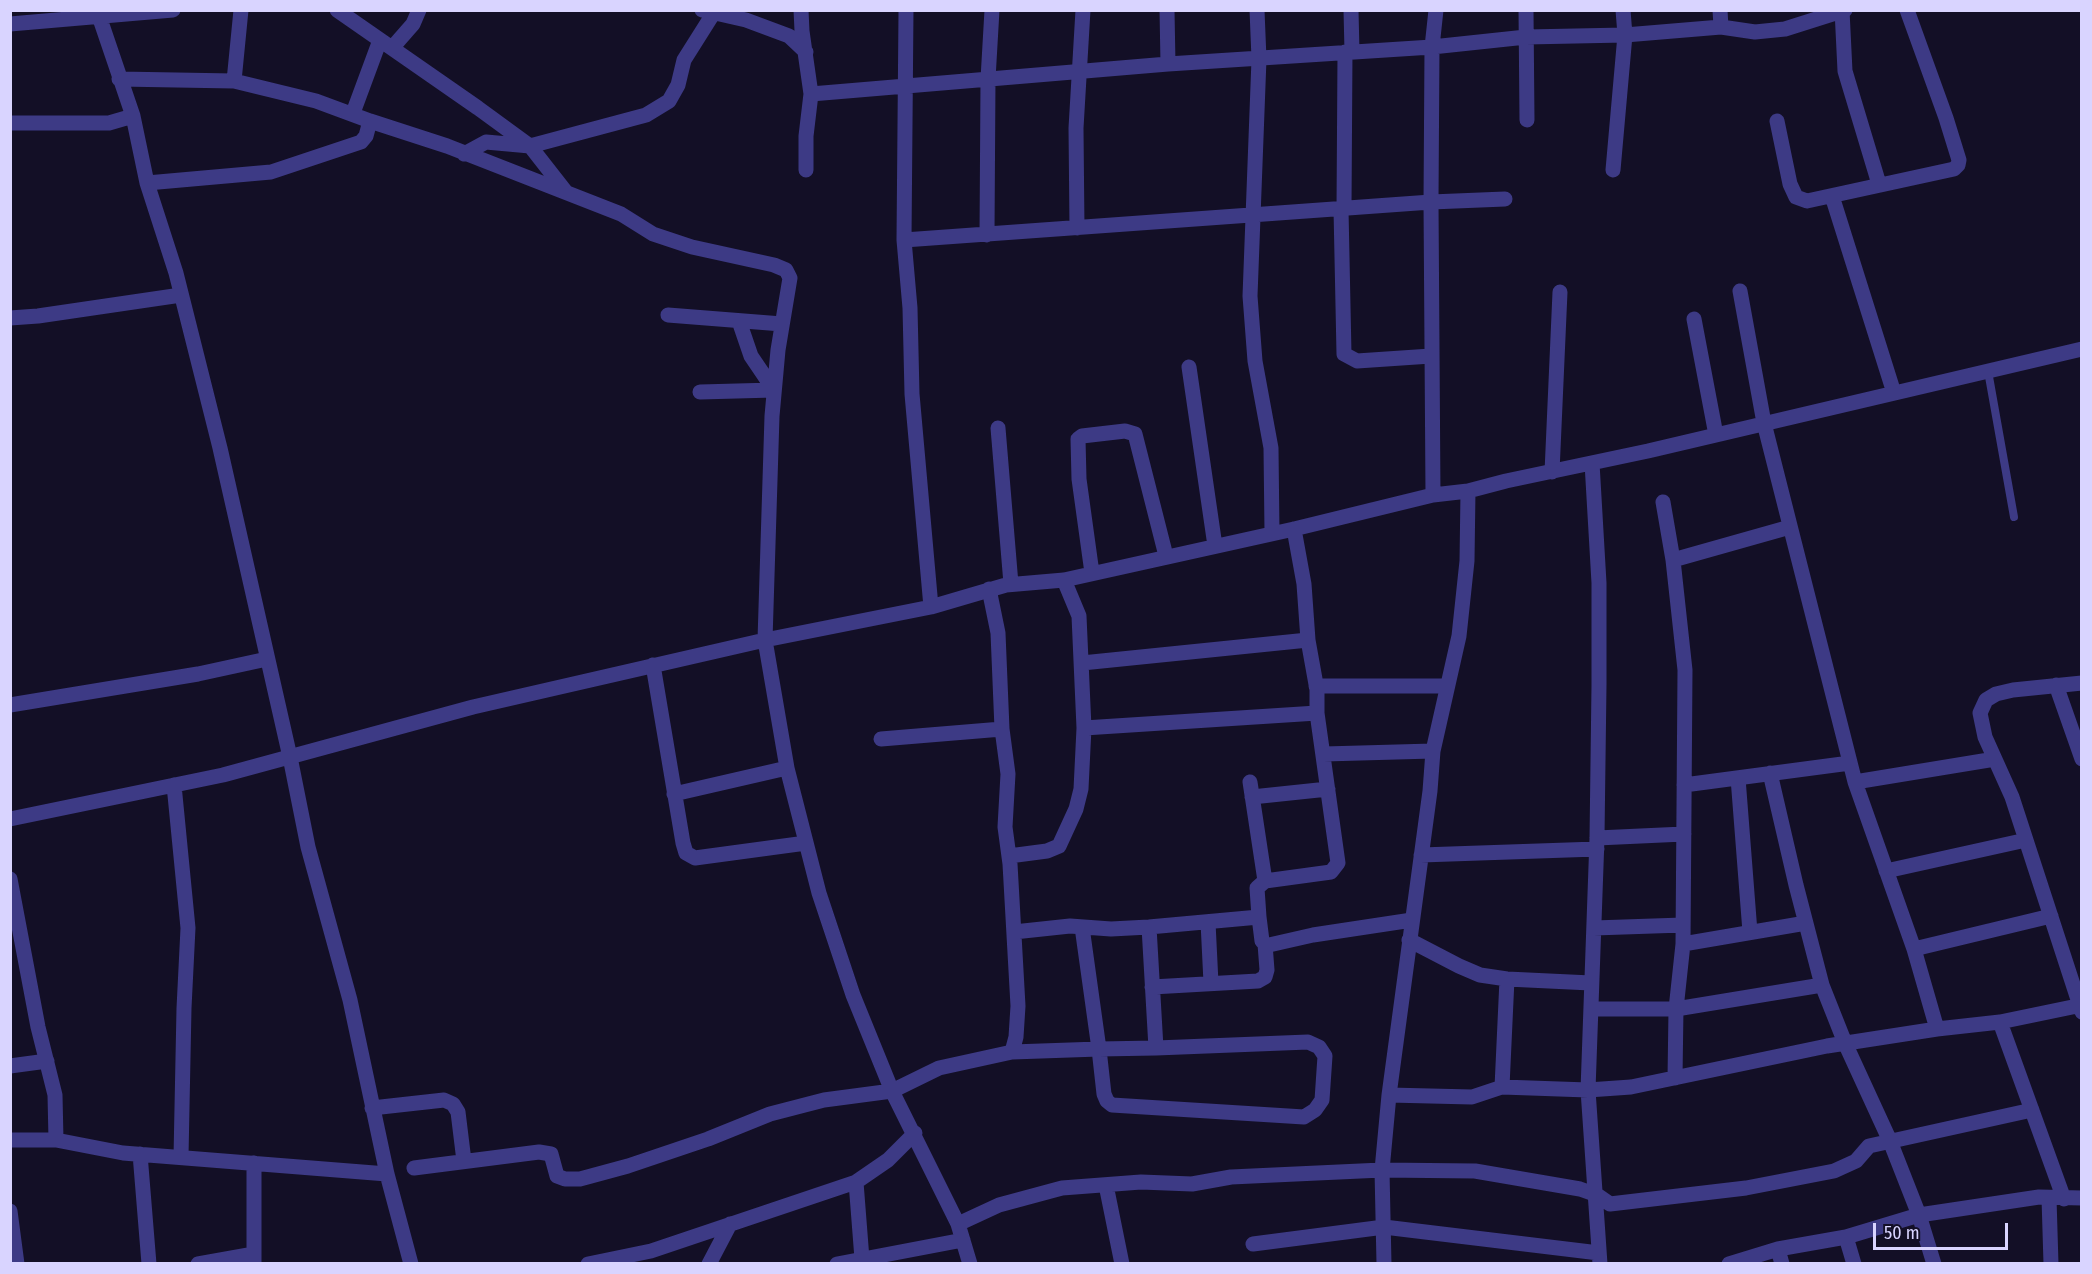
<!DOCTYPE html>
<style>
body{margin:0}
#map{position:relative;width:2092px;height:1274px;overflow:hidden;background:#130f26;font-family:"Fira Sans Condensed",sans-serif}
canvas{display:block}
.frame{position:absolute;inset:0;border:12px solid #d9d4ff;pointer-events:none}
.scale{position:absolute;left:1873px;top:1223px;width:135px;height:27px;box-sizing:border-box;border:3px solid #d9d4ff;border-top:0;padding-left:8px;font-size:18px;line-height:21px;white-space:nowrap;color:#d9d4ff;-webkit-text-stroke:4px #130f26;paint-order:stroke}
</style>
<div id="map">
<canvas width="2092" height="1274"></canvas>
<div class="frame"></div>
<div class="scale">50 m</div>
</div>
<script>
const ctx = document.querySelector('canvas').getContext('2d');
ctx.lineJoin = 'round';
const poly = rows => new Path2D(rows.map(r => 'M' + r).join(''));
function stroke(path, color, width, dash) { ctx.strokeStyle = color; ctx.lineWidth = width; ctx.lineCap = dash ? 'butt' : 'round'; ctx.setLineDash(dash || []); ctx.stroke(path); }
stroke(poly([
 [1988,371,2014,517]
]), '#3d3a85', 8);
stroke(poly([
 [97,10,133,116,147,183,176,273,220,448,290,757,308,847,350,1000,387,1174,411,1264],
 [337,10,478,108,530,146,566,192],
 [702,10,746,20,789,36,806,52],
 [801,10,802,31,811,94,806,136,806,170],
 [906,10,904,240,910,308,912,394,931,607],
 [1167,10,1168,64],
 [1257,10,1259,59,1250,296,1255,361,1271,448,1272,533],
 [1351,10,1352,52],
 [1526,10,1527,120],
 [1720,10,1721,27],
 [1842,10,1845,71,1879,184],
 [10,24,173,10],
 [392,48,413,24,419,10],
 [119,79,234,81,316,101,370,121,447,146,621,214,653,234,692,247,774,265,786,270,790,278,778,350,772,416,765,640,787,768,819,893,853,995,892,1091,958,1224,970,1264],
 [234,81,241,10],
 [811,94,1168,64,1432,47,1526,37,1625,35,1721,27,1755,32,1785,29,1845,10],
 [353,113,380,40],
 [1777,121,1790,184,1796,197,1807,201,1954,169,1958,165,1959,160,1946,118,1907,10],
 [10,123,109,123,133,116],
 [464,154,486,142,530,146,646,115,669,101,678,85,684,60,713,14],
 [1613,170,1625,35,1623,10],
 [147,183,271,172,361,142,366,136,370,121],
 [1832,196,1894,393],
 [1341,209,1344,354,1357,361,1431,356],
 [1344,209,1345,52],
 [1077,228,1076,128,1083,10],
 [987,235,988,79,992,10],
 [904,240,1431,202,1505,199],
 [1740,291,1764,423,1855,782,1914,949,1937,1029],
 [668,315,782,324],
 [10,318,38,316,181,295],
 [1694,319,1716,435],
 [739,321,751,356,774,390],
 [1189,367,1215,546],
 [700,392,774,390],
 [998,428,1011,584],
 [1592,463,1599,583,1599,685,1597,838,1588,1090,1600,1264],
 [1552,472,1560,292],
 [1433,495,1431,202,1432,47,1436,10],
 [1663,502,1673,560,1685,670,1683,944,1676,1009,1675,1078],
 [1673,560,1790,527],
 [1092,573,1079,479,1078,439,1082,436,1125,431,1135,434,1166,556],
 [1082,663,1308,640],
 [653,665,683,843,686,853,695,858,806,843],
 [2082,683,2013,690,1996,694,1986,700,1980,713,1985,737,2012,797,2082,1012],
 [2056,685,2082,759],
 [1316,686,1447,686],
 [10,705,198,674,267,659],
 [1084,728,1317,713],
 [881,739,1002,729],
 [1324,754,1433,751],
 [1770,773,1796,885,1822,985,1845,1043,1890,1141,1919,1215,1934,1264],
 [1738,778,1750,932],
 [1250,782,1265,881],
 [1855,782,1995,759],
 [174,785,188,928,184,1008,181,1157],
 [1684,785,1850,763],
 [674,794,787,768],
 [1252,797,1328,789],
 [10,819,223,775,473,707,765,640,931,607,1006,585,1064,580,1294,529,1433,495,1468,491,1506,481,1648,451,2082,349],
 [1597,838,1684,834],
 [1421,855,1597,849],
 [1009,856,1047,851,1059,846,1076,809,1081,789,1084,728,1079,616,1064,580],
 [1886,871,2026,840],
 [10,879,38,1027,55,1095,56,1140],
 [1259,917,1257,888,1265,881,1331,872,1338,863,1317,713,1317,690,1308,640,1304,584,1294,529],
 [1208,922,1211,983],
 [1149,927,1156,1048],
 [1594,928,1683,925],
 [1014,932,1070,926,1111,929,1149,927,1259,917,1262,941,1265,944,1269,945,1313,935,1412,920],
 [1409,940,1459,966,1480,975,1507,979,1591,983],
 [1683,944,1806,923],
 [1914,949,2051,916],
 [1152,987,1258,981,1265,977,1267,970,1265,944],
 [1591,1009,1676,1009,1822,985],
 [2000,1022,2064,1199],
 [1012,1052,1099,1049,1156,1048,1308,1042,1319,1047,1325,1056,1322,1100,1315,1110,1304,1117,1112,1105,1107,1101,1104,1094,1099,1049,1082,927],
 [10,1066,47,1061],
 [1502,1087,1507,979],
 [1389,1095,1472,1097,1502,1087,1588,1090,1631,1087,1827,1046,1937,1029,2000,1022,2082,1005],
 [372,1108,444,1100,453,1104,458,1112,464,1161],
 [10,1140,56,1140,123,1153,387,1174],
 [140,1154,149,1264],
 [254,1163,254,1264],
 [414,1168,539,1152,551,1154,557,1176,565,1179,580,1179,628,1166,708,1139,770,1114,824,1100,892,1091,939,1068,1012,1052,1016,1037,1018,1006,1010,864,1005,827,1008,774,1002,729,998,633,989,589],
 [856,1182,862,1259],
 [1106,1185,1122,1264],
 [2049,1198,2051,1264],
 [10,1211,17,1264],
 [958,1224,999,1205,1062,1188,1141,1182,1192,1184,1231,1177,1382,1170,1475,1171,1580,1189,1597,1195,1610,1204,1746,1188,1834,1171,1856,1161,1869,1146,2032,1110],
 [1846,1237,1854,1264],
 [1253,1244,1384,1227,1599,1253],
 [1778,1249,1782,1264],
 [198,1264,254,1254],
 [588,1264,651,1251,856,1182,888,1160,915,1133],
 [709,1264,730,1224],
 [837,1264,963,1240],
 [1384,1264,1382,1170,1389,1095,1430,791,1433,751,1459,636,1467,561,1468,491],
 [1729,1264,1778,1249,1846,1237,1919,1215,2039,1197,2082,1198]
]), '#3d3a85', 15);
</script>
